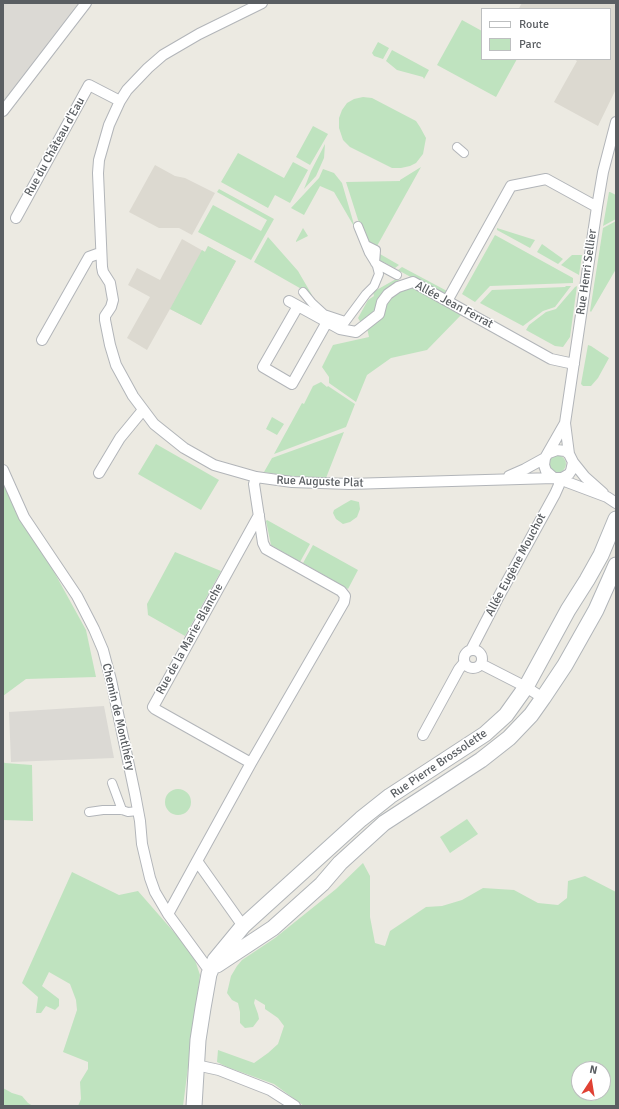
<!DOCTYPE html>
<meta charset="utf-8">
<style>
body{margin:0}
#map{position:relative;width:619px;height:1109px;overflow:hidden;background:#eceae2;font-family:Signika,sans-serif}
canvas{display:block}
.frame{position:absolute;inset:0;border:4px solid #5a5e62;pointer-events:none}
.legend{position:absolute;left:481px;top:8px;width:130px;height:52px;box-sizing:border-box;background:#fff;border:1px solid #bdbfc0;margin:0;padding:5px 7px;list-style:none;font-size:12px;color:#5a5e62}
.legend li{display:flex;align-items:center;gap:8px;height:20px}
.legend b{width:20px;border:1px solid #bdbfc0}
.north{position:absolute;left:571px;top:1061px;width:40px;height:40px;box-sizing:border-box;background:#fff;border:1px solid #bdbfc0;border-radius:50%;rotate:12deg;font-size:11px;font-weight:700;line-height:16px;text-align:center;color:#5a5e62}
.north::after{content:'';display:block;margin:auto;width:14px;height:18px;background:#e04134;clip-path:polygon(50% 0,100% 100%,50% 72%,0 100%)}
</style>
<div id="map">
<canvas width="619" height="1109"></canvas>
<div class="frame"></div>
<ul class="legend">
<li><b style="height:5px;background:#fff"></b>Route</li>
<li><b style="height:11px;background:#bfe3bf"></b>Parc</li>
</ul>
<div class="north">N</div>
</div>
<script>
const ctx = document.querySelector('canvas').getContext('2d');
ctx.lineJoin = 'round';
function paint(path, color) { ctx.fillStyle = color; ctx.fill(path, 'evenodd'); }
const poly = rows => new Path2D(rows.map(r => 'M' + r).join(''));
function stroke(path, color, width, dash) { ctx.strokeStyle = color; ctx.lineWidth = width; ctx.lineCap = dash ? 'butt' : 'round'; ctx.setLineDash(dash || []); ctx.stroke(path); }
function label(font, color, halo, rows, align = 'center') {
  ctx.font = font + ' Signika,sans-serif'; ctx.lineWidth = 3; ctx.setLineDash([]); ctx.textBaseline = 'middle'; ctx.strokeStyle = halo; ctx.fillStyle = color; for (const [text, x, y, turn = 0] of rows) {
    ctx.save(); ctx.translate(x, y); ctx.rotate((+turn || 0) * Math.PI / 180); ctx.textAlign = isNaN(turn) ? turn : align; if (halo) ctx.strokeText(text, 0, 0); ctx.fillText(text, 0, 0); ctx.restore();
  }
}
paint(poly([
 [3,3,81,3,3,107],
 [104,706,114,758,11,762,9,712]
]), '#dbd9d4');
paint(poly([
 [522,3,616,3,616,89,598,126,554,102,577,61,574,59,610,59,610,9,521,9,519,8],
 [155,165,175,176,185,178,215,193,192,235,179,228,159,228,129,212],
 [182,239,205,252,208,246,236,261,201,325,170,309,147,350,127,338,150,297,128,285,137,268,160,280]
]), '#dcd9d0');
paint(poly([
 [462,20,482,31,482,59,517,59,496,97,437,65],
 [378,42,389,48,383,59,374,56,372,53],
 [392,50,429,70,424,79,423,77,397,70,386,61],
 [363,97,372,98,416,121,420,127,426,138,423,154,416,163,410,166,401,168,392,168,350,147,343,140,339,128,339,118,342,110,347,103,354,99],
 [313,126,328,134,310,165,296,157],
 [325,144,324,158,316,176,304,189,311,171],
 [238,153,284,178,293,162,308,170,290,203,275,195,268,208,221,182],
 [421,167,377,246,368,242,360,226,346,182,400,181,400,180],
 [323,169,334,173,342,183,355,228,334,192,320,186,304,215,291,208,319,178],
 [219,189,274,219,251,260,198,232,213,205,261,231,267,220,217,192],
 [609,192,610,192,616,195,616,219,603,226],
 [616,221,616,269,591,312,590,311,603,228],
 [303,228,308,236,296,242,296,241],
 [497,228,535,240,530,248,497,230],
 [495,235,573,278,573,283,490,286,475,302,462,294],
 [268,237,298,271,312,295,254,262],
 [542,244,563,259,558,264,537,252],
 [208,246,236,261,201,325,170,309,202,250,205,252],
 [380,254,399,265,395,268,377,259],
 [572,255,582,255,579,275,561,265],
 [402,267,447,291,445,296,398,270],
 [396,279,400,281,385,291,373,312,361,323,358,318,368,300,374,296,373,292],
 [410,286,462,314,427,350,391,358,367,375,356,402,329,383,329,377,322,367,333,345,369,337,367,328,390,298],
 [566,286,571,286,555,307,543,311,523,326,480,303,492,290,565,287],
 [577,286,570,337,563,347,555,346,526,330,529,325,546,312,556,309,575,287],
 [588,345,591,346,609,358,598,378,591,386,583,386,581,384],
 [321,382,327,387,328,386,355,404,346,427,274,454,302,403,304,404,313,386],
 [272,417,284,424,277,435,266,429],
 [344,432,326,478,288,476,264,472,272,458],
 [156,444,219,480,201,510,138,474],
 '548 464a9 9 0 1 1 18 0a9 9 0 1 1-18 0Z',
 [3,479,86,630,96,677,26,679,3,696],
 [351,500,359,502,360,509,357,517,350,522,343,524,336,519,333,513,334,510,344,504],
 [267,520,310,544,300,562,271,545,266,521],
 [313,545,358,570,348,589,303,563],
 [175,552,221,571,185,636,148,615,147,604],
 [3,762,5,763,32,765,33,821,3,820],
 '165 802a13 13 0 1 1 26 0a13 13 0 1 1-26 0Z',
 [467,819,478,834,450,853,440,837],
 [363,863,370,876,370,917,375,943,385,946,390,931,426,907,442,906,462,900,483,888,514,890,538,903,558,905,567,898,568,881,585,876,616,892,616,1106,304,1106,274,1084,227,1067,217,1062,218,1050,254,1063,268,1053,278,1044,284,1026,278,1018,265,1009,265,1005,255,999,254,1003,258,1014,259,1019,253,1027,245,1028,240,1023,240,1012,238,1003,232,1000,227,993,231,976,237,966,242,960,275,938,336,889],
 [579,1069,603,1069,603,1093,579,1093],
 [72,872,119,895,138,891,193,954,200,975,183,1106,78,1106,81,1099,80,1082,88,1069,88,1062,63,1052,77,1010,76,1000,70,984,49,972,42,986,59,999,59,1006,55,1010,46,1006,41,1013,36,1013,38,997,22,983],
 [3,1088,12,1093,22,1096,28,1103,33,1106,3,1106]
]), '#bfe3bf');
const pedestrian = poly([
 [457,147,464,153],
 [366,245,376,250,375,263,397,275],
 [303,292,312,303,324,314,345,321],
 [340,329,366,294,374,286,379,274,377,266,369,253,358,226],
 [112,783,122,810],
 [89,812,103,810,122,810,128,812,138,811]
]);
const minor = poly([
 [262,3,199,34,163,55,148,68,127,90,120,101,109,125,99,160,98,173,102,267,103,272,110,283,113,300,111,307,105,316,105,320,110,345,116,365,133,396,154,424,184,448,214,465,256,477,292,482,349,484,554,478],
 [3,111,86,3],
 [16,218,89,85,120,101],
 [289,301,340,329,356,332,379,314,382,302,388,294,398,287,413,282,551,359,574,364],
 [447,301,511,186,546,179,597,207],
 [298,306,263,367,292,384,327,322],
 [42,340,89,257,100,253],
 [549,453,557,450,565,451,569,454,573,462,571,471,569,474,562,478,554,478,546,471,544,465,545,458,565,423],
 [569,454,565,423,597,207,603,172,616,122],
 [573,462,585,477,603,493],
 [3,470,24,517,77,596,94,629,103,650,111,680,135,794,140,821,142,844,150,878,155,892,168,914,206,966,211,969],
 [99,473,120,438,143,410],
 [509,476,525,469,545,458],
 [562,478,567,482,607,497,616,503],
 '464 659a9 9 0 1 1 18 0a9 9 0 1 1-18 0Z',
 [471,650,499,596,555,494,559,485,559,479],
 [481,664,526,687,543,698],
 [423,735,459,669,464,663],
 [251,763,155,709,153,707,259,515],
 [168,914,197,861],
 [243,926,197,861,251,763,344,602,345,596,341,591,266,549,263,543,254,484,256,477],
 [196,1065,219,1070,270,1090,295,1106]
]);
const secondary = poly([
 [217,965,273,928,322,884,340,863,384,823,481,760,509,738,531,715,543,698,565,665,596,610,616,565],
 [194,1106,198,1040,203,1008,209,974,215,960,243,926,361,819,390,796,485,734,506,715,526,687,568,610,587,580,601,555,616,519]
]);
stroke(pedestrian, '#b2b5b9', 10);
stroke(minor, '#b2b5b9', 12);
stroke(secondary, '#b1b5b9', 17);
stroke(pedestrian, '#fff', 8);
stroke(minor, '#fff', 10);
stroke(secondary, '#fff', 15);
label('12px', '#5a5e62', '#fff', [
 ["Rue du Château d'Eau",55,147,-61],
 ["Rue Henri Sellier",587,272,-82],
 ["Allée Jean Ferrat",454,305,28],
 ["Rue Auguste Plat",320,482,2],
 ["Allée Eugène Mouchot",516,565,-62],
 ["Rue de la Marie-Blanche",190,639,-61],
 ["Chemin de Montlhéry",118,717,77],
 ["Rue Pierre Brossolette",439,764,-34]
]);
</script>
